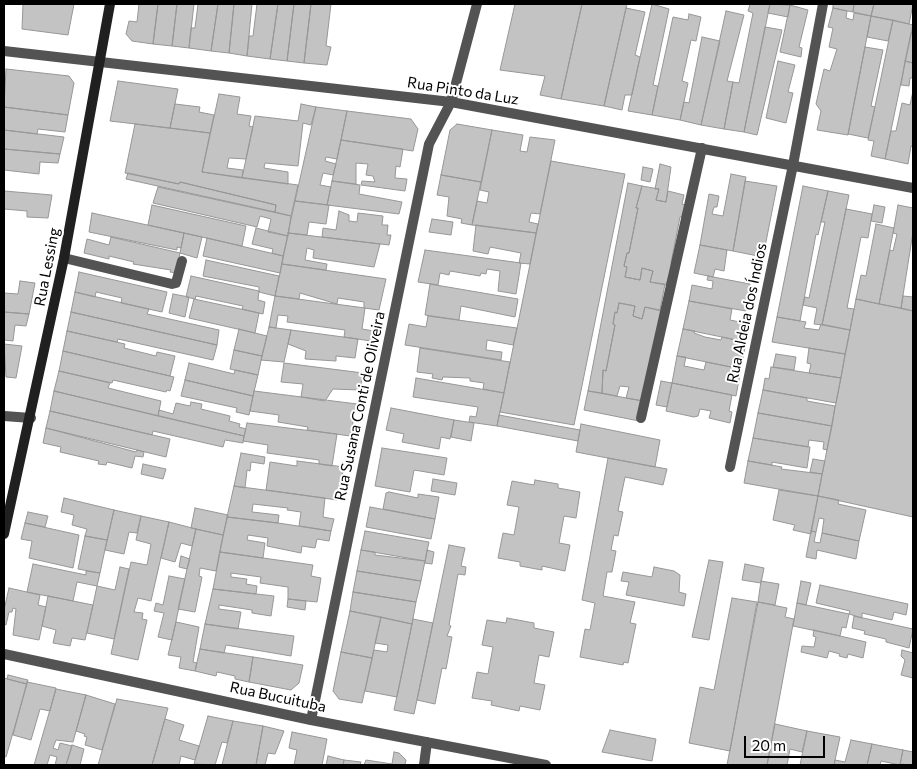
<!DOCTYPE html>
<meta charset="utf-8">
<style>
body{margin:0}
#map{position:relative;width:917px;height:769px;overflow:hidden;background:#fff;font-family:Commissioner,sans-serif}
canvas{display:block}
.frame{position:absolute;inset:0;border:5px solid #000;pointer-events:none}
.scale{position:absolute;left:744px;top:736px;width:81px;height:22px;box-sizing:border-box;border:2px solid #000;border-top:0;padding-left:6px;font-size:15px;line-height:18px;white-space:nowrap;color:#000;-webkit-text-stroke:4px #fff;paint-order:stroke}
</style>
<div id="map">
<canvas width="917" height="769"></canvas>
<div class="frame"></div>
<div class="scale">20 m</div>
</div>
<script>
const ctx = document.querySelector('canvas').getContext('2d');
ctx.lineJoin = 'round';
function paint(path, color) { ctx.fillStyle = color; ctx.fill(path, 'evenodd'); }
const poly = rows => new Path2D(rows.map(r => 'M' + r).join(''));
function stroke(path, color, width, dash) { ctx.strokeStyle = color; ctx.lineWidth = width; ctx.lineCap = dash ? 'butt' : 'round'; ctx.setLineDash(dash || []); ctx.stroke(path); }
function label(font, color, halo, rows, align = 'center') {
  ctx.font = font + ' Commissioner,sans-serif'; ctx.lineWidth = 4; ctx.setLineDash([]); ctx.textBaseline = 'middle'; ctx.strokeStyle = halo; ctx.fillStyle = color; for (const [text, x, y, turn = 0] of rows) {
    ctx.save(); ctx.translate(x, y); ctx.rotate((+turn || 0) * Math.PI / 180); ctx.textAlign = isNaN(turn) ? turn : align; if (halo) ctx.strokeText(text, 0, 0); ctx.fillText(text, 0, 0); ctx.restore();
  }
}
const building = poly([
 [23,4,74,4,68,35,22,29,23,4],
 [139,4,158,4,153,44,132,41,126,34,129,21,137,22,139,4],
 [158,4,177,4,172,46,153,44,158,4],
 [177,4,194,4,189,48,172,46,177,4],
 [198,4,218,4,211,51,189,48,191,28,195,28,198,4],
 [218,4,234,4,229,53,211,51,218,4],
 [234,4,252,4,247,56,229,53,234,4],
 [257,4,278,4,270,59,247,56,249,36,253,36,257,4],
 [278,4,294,4,287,61,270,59,278,4],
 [294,4,311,4,304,63,287,61,294,4],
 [311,4,331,4,326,46,331,47,327,65,304,63,311,4],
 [515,4,582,4,561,99,540,95,545,76,500,70,515,4],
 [582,4,627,4,604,106,561,99,582,4],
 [652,4,669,9,653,85,658,86,652,115,628,111,652,4],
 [750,4,770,4,744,132,724,129,733,82,739,83,753,13,748,11,750,4],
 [770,4,790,5,788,17,768,13,770,4],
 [833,4,854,4,853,12,833,8,833,4],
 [854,4,874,4,871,16,853,12,854,4],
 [874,4,913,4,909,24,871,16,874,4],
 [790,5,808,10,799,47,802,48,801,57,780,52,790,5],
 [626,8,645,12,635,55,640,57,632,95,625,95,622,110,604,106,626,8],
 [833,8,847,11,846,18,853,20,854,13,871,16,848,135,817,130,821,111,816,104,824,69,830,71,837,49,829,47,833,28,828,27,833,8],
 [726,11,744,15,727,81,733,82,724,129,701,125,726,11],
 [689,14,701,17,696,41,691,40,682,81,688,83,680,120,652,115,673,17,688,20,689,14],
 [871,16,893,20,888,41,867,37,871,16],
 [893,20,913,25,885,159,871,156,874,141,868,140,893,20],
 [765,27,782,30,757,135,744,132,765,27],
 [911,33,913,34,913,63,905,61,911,33],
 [702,37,720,41,701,125,680,120,684,102,689,103,702,37],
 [865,47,883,50,871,106,875,107,868,138,848,134,865,47],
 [778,61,795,65,788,92,793,93,786,123,766,118,778,61],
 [905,61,913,63,913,78,910,78,909,86,901,85,905,61],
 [6,69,69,76,74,83,68,115,4,107,6,69],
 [118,81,178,89,170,128,110,121,118,81],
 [913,91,913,147,911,146,908,164,885,159,891,131,896,131,902,103,910,105,913,91],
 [219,94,240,97,237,114,251,116,249,126,253,127,246,159,229,158,227,168,243,170,242,178,202,172,219,94],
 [175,104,200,107,199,112,214,115,210,133,170,128,175,104],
 [301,104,316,107,311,125,303,123,298,166,265,163,264,168,288,172,288,184,242,178,255,116,298,121,301,104],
 [4,107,68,115,65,132,38,129,37,134,4,130,4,107],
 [316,107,347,111,337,159,326,157,325,161,336,164,333,175,323,173,320,185,331,187,327,205,295,201,316,107],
 [347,111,411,119,418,129,413,151,341,140,347,111],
 [135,124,210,133,202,172,298,185,291,216,275,212,276,205,180,182,179,184,125,173,135,124],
 [457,124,492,130,481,182,441,175,450,130,457,124],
 [4,130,64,137,60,154,4,149,4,130],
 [492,130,523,135,520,151,527,152,530,137,555,140,540,214,531,213,529,222,538,224,536,233,472,225,477,201,487,203,489,192,480,190,492,130],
 [341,140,403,149,400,167,396,166,395,178,407,179,405,191,361,185,362,181,375,182,373,176,366,175,368,164,356,163,356,184,332,181,341,140],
 [4,149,60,154,58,163,40,162,39,174,4,170,4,149],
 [551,161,625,174,574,425,500,412,551,161],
 [660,164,671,167,666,202,656,200,659,189,655,189,660,164],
 [643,167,653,169,650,182,641,180,643,167],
 [128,173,179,184,180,182,276,205,275,212,126,179,128,173],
 [731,174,746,177,733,251,700,245,709,194,719,196,717,207,714,207,712,214,723,216,731,174],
 [441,175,481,182,472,225,461,223,462,219,447,216,449,197,437,195,441,175],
 [332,181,360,185,359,194,402,202,399,214,327,205,332,181],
 [745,181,777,186,763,257,733,251,745,181],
 [628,183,642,186,636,208,638,208,629,253,627,253,624,266,627,267,625,277,640,280,642,268,653,271,650,282,665,284,660,310,645,307,642,319,633,316,635,306,619,303,617,313,615,312,613,324,615,325,606,371,603,370,602,393,588,391,628,183],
 [642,186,659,189,656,200,666,202,668,191,684,195,682,204,685,205,682,217,680,217,671,263,673,263,666,285,650,282,653,271,642,268,640,280,625,277,627,267,624,266,627,253,629,253,638,208,636,208,642,186],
 [803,186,828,191,818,235,816,234,800,321,777,317,803,186],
 [158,187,291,216,288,236,268,232,271,219,260,216,257,227,153,203,158,187],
 [4,191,52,195,48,218,27,217,27,211,4,209,4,191],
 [828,191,849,195,822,325,814,324,817,308,803,305,805,297,809,298,825,222,821,222,828,191],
 [295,201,329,205,326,224,309,222,307,235,288,233,295,201],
 [152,205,246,226,242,246,148,225,152,205],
 [874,205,885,207,882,223,871,221,874,205],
 [898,205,913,208,913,232,901,308,879,304,890,250,893,251,897,234,893,233,898,205],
 [846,209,872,214,868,238,861,237,847,308,854,309,850,330,822,325,846,209],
 [339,211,349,215,349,221,357,222,358,213,383,216,382,225,388,225,387,235,391,235,389,245,322,237,323,228,336,230,339,211],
 [92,213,184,233,181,248,177,247,177,250,89,232,92,213],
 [432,219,453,222,451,235,429,232,432,219],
 [876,224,894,228,879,304,856,299,861,275,866,276,876,224],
 [476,225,536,233,530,264,519,263,521,253,490,247,488,254,473,251,476,225],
 [256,228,288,236,283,256,272,253,273,249,252,244,256,228],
 [184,233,202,237,197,258,180,253,184,233],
 [288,233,380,244,374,267,313,258,314,250,307,248,305,260,327,264,326,270,282,264,288,233],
 [111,237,180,253,176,273,170,272,171,270,133,264,134,262,109,256,109,259,84,253,87,239,109,245,111,237],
 [207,238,283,256,280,273,203,256,207,238],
 [700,245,727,250,724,271,715,269,713,277,694,273,700,245],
 [425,250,521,263,516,294,498,291,500,271,487,269,486,274,481,273,480,276,450,271,449,275,440,273,438,285,418,282,425,250],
 [206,260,279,276,275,296,259,292,259,287,203,276,206,260],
 [282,264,386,279,379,310,364,308,364,302,338,298,337,304,300,293,299,299,275,296,282,264],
 [79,272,167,292,162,312,121,303,122,298,96,292,95,297,75,292,79,272],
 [191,276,259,291,258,300,265,302,263,314,242,309,243,306,196,296,195,299,186,297,191,276],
 [708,276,750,284,746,311,689,301,692,285,712,289,713,281,707,280,708,276],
 [20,281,35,283,29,314,4,312,4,293,18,294,20,281],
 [430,284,518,299,515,317,461,306,459,320,425,315,430,284],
 [75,292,149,309,147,314,219,330,217,345,71,312,75,292],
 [173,294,189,297,185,317,169,313,173,294],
 [275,296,365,308,362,329,374,331,371,341,344,337,345,330,287,322,288,316,278,315,276,328,269,327,275,296],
 [903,296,913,297,913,311,901,308,903,296],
 [194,299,259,313,255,333,189,318,194,299],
 [856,299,913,311,913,517,818,496,856,299],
 [689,301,732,309,730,320,750,324,746,342,683,329,689,301],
 [619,303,635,306,633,316,642,319,645,307,661,311,643,401,626,398,629,387,620,386,617,396,602,393,603,370,606,371,615,325,613,324,615,312,617,313,619,303],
 [4,312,29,314,26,326,15,325,13,341,4,340,4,312],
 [71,312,217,345,213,360,118,339,117,342,67,331,71,312],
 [428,316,517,328,513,345,487,340,486,350,502,352,501,360,405,345,409,324,426,327,428,316],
 [777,317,806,322,804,328,819,330,821,324,850,330,845,354,772,342,777,317],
 [269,327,291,330,284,362,261,360,269,327],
 [239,329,267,336,262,356,234,350,239,329],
 [683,329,695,331,694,333,705,337,721,340,722,337,746,342,741,369,677,356,683,329],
 [291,330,358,339,355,358,336,356,336,361,305,359,306,351,288,344,291,330],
 [67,331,125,344,124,348,156,356,157,352,175,356,170,376,63,351,67,331],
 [4,344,22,346,16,378,6,377,4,344],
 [420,348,510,362,504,393,483,389,484,383,470,381,470,378,443,377,442,380,432,378,433,374,417,372,420,348],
 [809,348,845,354,841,378,809,373,811,364,807,363,809,348],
 [234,350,262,356,258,375,230,369,234,350],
 [63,351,174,377,170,391,167,390,166,392,113,380,112,383,59,371,63,351],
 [776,354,796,357,794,370,773,367,776,354],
 [677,356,686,357,684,366,704,370,706,362,741,369,736,396,672,383,677,356],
 [189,363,234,374,235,370,258,375,253,396,185,380,189,363],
 [284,363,363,373,360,390,333,389,325,401,301,397,303,384,281,382,284,363],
 [771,367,841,378,836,403,763,390,765,378,769,379,771,367],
 [59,371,110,383,108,388,161,401,158,416,54,391,59,371],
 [416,378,504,393,497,426,469,422,470,416,476,417,478,407,413,397,416,378],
 [185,380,253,396,249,415,236,412,237,408,181,396,185,380],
 [661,381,672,383,667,407,656,405,661,381],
 [672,383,732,395,729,411,732,412,730,423,709,418,711,411,700,409,698,416,694,417,666,411,672,383],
 [763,390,807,398,807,401,835,406,832,426,758,413,763,390],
 [54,391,244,436,243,443,225,440,223,447,153,431,152,435,50,411,54,391],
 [254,391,357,404,350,436,307,430,308,427,278,422,279,415,250,411,254,391],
 [588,391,643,401,639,421,584,410,588,391],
 [191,402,202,404,201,409,230,416,229,421,240,424,239,427,246,429,244,436,158,416,159,410,173,414,176,403,190,406,191,402],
 [391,408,454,420,450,439,441,437,439,449,402,442,404,434,386,430,391,408],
 [50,411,170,439,166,457,46,428,50,411],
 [758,413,832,426,827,450,823,449,824,442,809,440,808,447,753,438,758,413],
 [499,415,580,430,578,441,497,426,499,415],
 [454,420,474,423,471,441,451,437,454,420],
 [247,423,337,434,332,466,319,464,319,460,267,453,268,445,243,441,247,423],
 [581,424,660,440,655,467,576,452,581,424],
 [46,428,136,452,137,450,144,452,143,457,135,456,132,468,107,462,106,465,98,464,99,461,60,452,61,447,43,443,46,428],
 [753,438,810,447,807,468,772,462,772,465,748,461,753,438],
 [382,448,447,458,444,475,414,470,410,492,375,486,382,448],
 [241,453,265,457,264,464,251,462,250,471,247,470,245,488,234,486,241,453],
 [608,458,667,469,663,485,625,477,618,511,623,512,618,536,614,535,611,550,616,551,612,572,607,572,603,596,635,602,630,623,636,624,628,663,624,662,623,665,580,657,585,629,590,630,595,603,582,600,608,458],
 [813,459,825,461,822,474,810,472,813,459],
 [297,461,344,467,337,500,266,490,270,462,297,466,297,461],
 [748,461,782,467,781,469,822,474,818,496,744,483,748,461],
 [143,464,166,469,163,479,141,474,143,464],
 [433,479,457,483,455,495,431,491,433,479],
 [535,480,558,484,558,488,580,492,576,518,564,516,559,543,570,545,565,571,542,566,542,570,520,566,520,562,498,558,503,533,514,535,519,507,507,505,512,481,534,485,535,480],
 [234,486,325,498,323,517,334,519,331,531,299,526,301,512,287,510,288,508,253,504,252,512,279,515,278,523,227,517,234,486],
 [779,490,818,496,811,534,793,530,795,525,773,520,779,490],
 [389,492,418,498,418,494,439,497,435,519,383,509,386,493,389,492],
 [818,496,839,500,838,504,866,510,859,541,822,533,824,519,819,518,816,532,811,531,818,496],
 [64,498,114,510,107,540,85,536,87,529,72,525,74,515,61,512,64,498],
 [370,507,435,519,431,539,366,527,370,507],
 [195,508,228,515,223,535,191,528,195,508],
 [114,510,141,516,137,533,129,532,124,554,105,550,114,510],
 [28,512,48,516,45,527,25,523,28,512],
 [141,516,169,522,151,601,138,598,134,612,143,613,142,619,147,620,138,660,111,654,131,562,147,565,151,544,136,540,141,516],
 [227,517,278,523,331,531,329,541,317,539,315,548,302,546,301,553,267,546,268,538,248,535,247,540,265,543,263,558,220,552,227,517],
 [169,522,196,529,192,546,181,543,175,562,161,558,169,522],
 [25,523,79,535,73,568,29,558,32,541,21,539,25,523],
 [196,529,223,535,216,571,200,568,199,576,202,577,195,612,178,609,196,529],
 [365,531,429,542,425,561,361,550,365,531],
 [811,531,816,532,814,542,820,543,822,533,859,541,856,559,817,550,816,559,806,557,811,531],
 [85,536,107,540,100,573,78,569,85,536],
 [449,545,465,548,461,566,466,567,465,575,458,574,449,625,451,626,447,636,452,637,446,669,442,668,435,704,417,700,449,545],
 [361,550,375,552,375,555,425,561,421,581,357,571,361,550],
 [427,550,434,552,432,564,425,563,427,550],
 [220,552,313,565,311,576,321,578,317,602,288,599,288,587,260,583,261,577,231,573,231,577,247,579,246,584,257,586,256,594,213,589,220,552],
 [181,556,190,559,187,569,179,567,181,556],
 [709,560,723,562,709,640,692,637,709,560],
 [33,564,86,575,86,571,100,573,97,586,77,582,73,601,27,592,33,564],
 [745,564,764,568,761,583,742,580,745,564],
 [120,567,129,569,114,639,87,633,97,586,115,590,120,567],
 [654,567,674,571,680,575,679,592,686,594,684,606,626,595,629,582,621,581,623,572,652,577,654,567],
 [357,571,421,581,416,602,353,592,357,571],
 [169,576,185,579,172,640,158,637,164,613,154,611,156,603,163,605,169,576],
 [761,581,779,584,775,605,758,602,761,581],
 [801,581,811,583,806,605,797,603,801,581],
 [820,585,908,604,906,615,894,612,892,620,862,613,862,618,849,614,850,611,816,603,820,585],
 [9,588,40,595,38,605,46,607,39,640,13,635,16,609,13,608,12,612,9,612,6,625,4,624,4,610,9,588],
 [213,589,274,596,271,616,252,613,252,610,219,605,219,609,241,612,238,629,205,624,213,589],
 [353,592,416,602,412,624,350,611,353,592],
 [48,596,93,605,85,640,72,638,70,646,53,643,56,630,42,626,48,596],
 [732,598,757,602,730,751,689,743,700,687,714,690,732,598],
 [288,599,306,601,305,610,287,607,288,599],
 [758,602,787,608,785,617,794,619,767,765,727,765,758,602],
 [797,603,849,614,846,628,842,627,840,636,793,626,797,603],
 [350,611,381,617,372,658,341,652,350,611],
 [854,616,913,629,909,648,886,642,886,639,864,634,865,631,852,628,854,616],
 [381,617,412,624,397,697,365,691,374,650,387,652,388,645,375,643,381,617],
 [507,618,534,623,534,628,554,632,549,657,539,655,534,683,545,685,540,710,520,706,519,711,491,705,492,701,472,698,477,672,488,674,493,647,482,645,487,620,506,623,507,618],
 [413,619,433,623,414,714,394,710,413,619],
 [176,622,199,627,193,662,197,663,195,671,179,668,181,657,168,655,176,622],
 [205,624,294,636,291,656,226,645,224,653,200,649,205,624],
 [814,630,866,642,863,658,848,654,847,658,839,656,840,654,829,651,827,658,801,652,802,646,814,647,816,637,813,636,814,630],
 [200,649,253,657,249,682,235,679,235,676,217,672,216,676,195,671,200,649],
 [902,650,913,653,913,678,901,675,905,660,901,656,902,650],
 [341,652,372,658,362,703,339,699,333,691,341,652],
 [253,657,303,665,299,683,291,690,249,682,253,657],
 [8,675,28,680,27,684,7,679,8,675],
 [4,678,27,684,6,757,4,756,4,678],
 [27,682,56,688,50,711,40,709,31,740,13,735,27,682],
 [56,689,86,695,73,742,56,740,53,748,58,750,60,743,72,746,66,765,55,765,57,757,50,755,47,765,34,765,56,689],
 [86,695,115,704,102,750,85,745,87,737,84,736,85,734,76,731,86,695],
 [117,699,168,708,152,765,98,765,117,699],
 [208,716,233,721,227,743,222,742,215,765,194,764,208,716],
 [165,719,184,725,179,740,199,746,195,760,181,756,179,765,152,765,165,719],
 [233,721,263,726,256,765,222,765,233,721],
 [775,724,807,731,802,752,790,749,787,765,767,765,775,724],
 [263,726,284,731,275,754,268,753,265,765,256,765,263,726],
 [610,730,656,739,652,761,602,752,610,730],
 [807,731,840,737,834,765,800,765,807,731],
 [292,732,327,739,322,765,294,765,297,750,289,748,292,732],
 [851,740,872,744,867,765,834,765,835,760,845,762,851,740],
 [872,744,903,750,900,765,881,761,880,765,867,765,872,744],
 [72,745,84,749,80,765,66,765,72,745],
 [903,750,913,752,913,765,900,764,903,750],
 [394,752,399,753,406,760,405,765,364,765,366,760,392,764,394,752],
 [328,756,344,760,343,765,326,765,328,756],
 [344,760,361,762,360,765,343,765,344,760]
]);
paint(building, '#c3c3c3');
stroke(building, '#979797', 1);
stroke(poly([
 [4,51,451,102,913,188],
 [64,258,172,284,176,283,182,261],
 [4,416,31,418],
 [641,418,702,148],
 [730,467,793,165,823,4],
 [4,654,311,720,546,765],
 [311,720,429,144,451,102,477,4],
 [424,765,427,742]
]), '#535353', 10);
stroke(poly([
 [4,534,64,258,110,4]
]), '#202020', 10);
label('15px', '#000', '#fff', [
 ["Rua Pinto da Luz",463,91,9],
 ["Rua Lessing",47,267,-79],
 ["Rua Aldeia dos Índios",747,313,-78],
 ["Rua Susana Conti de Oliveira",360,406,-78],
 ["Rua Bucuituba",278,697,12]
]);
</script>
